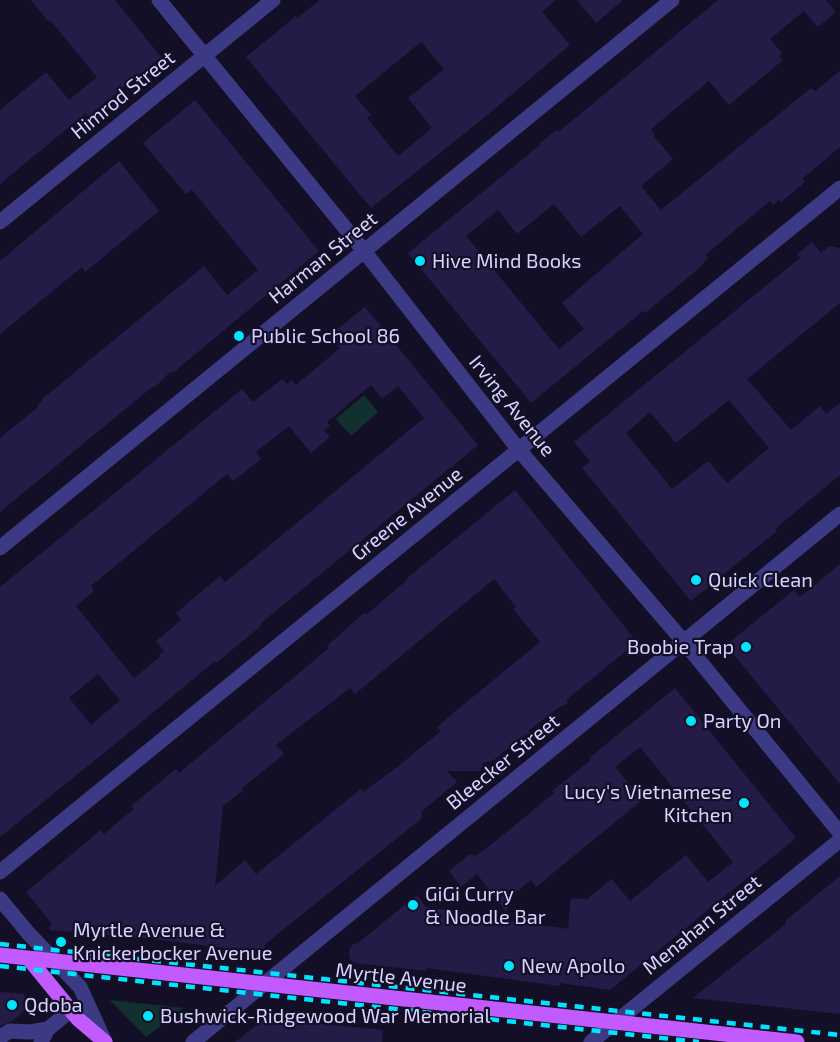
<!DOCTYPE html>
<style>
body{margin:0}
canvas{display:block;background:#130f26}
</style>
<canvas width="840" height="1042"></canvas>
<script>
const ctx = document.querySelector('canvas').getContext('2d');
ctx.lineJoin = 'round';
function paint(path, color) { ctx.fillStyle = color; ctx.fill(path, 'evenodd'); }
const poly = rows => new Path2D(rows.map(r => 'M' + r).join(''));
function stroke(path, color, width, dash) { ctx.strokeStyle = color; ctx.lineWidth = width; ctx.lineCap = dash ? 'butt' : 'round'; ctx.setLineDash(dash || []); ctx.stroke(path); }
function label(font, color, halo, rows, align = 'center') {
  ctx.font = font + ' "Exo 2",sans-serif'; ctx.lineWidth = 4.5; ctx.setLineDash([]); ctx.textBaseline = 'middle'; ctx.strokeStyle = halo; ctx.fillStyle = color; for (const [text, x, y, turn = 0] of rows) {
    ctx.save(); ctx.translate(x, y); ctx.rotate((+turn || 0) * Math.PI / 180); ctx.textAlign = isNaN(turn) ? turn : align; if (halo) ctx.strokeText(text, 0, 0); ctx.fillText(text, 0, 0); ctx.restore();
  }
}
paint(poly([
 [364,395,378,412,351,436,336,419],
 [110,1000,183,1008,146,1037]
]), '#12302f');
paint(poly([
 [31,0,115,0,161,57,88,116,86,113,0,184,0,110,46,72,69,100,97,77,50,20,48,21],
 [320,0,556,0,542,12,570,45,485,117,371,208,246,57,296,16,297,18],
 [421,42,444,69,408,98,432,128,398,156,367,118,371,115,355,96],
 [577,0,623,0,596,23],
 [718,0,826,0,836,12,818,27,804,11,770,39,782,53,779,56,783,60,729,105,709,81,651,129,655,134,653,135,673,159,641,186,661,210,811,88,815,91,840,71,840,147,802,179,805,182,781,202,779,200,773,205,770,201,705,255,708,258,697,270,645,313,643,311,531,403,408,253,540,145,539,144,556,130,558,132,578,116],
 [554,204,581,237,620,206,643,234,562,303,584,329,559,349,466,236,498,210,517,234],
 [195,100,319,251,175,371,168,374,156,386,151,388,0,512,0,438,38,407,37,405,42,401,41,400,204,266,227,295,258,270,192,190,186,194,143,143],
 [119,161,159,211,85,272,82,267,0,334,0,261],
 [812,242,821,253,829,246,840,248,840,303,747,379,791,430,820,406,826,414,840,403,840,475,776,528,777,531,691,601,582,468,590,461,574,442,800,258,797,254],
 [729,400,769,448,727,483,708,461,672,489,626,433,650,412,676,443],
 [365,307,478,445,278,609,260,624,261,626,216,663,215,661,110,748,0,837,0,587,242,389,253,402,282,379,287,384,292,380,296,385,340,348,330,335],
 [371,385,382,399,398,386,424,418,225,582,220,576,176,613,181,620,156,641,164,651,159,655,160,657,134,678,76,606,94,591,91,586,227,474,233,481,241,475,261,459,256,452,289,426,311,453,330,437,324,430,330,426,327,422],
 [98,674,120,700,91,725,69,698],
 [515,490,637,642,566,700,568,703,558,708,528,731,531,733,520,738,494,760,483,763,480,771,447,771,457,782,422,811,421,819,264,945,265,949,256,952,153,939,49,930,52,924,26,892,101,830,104,834,118,822,134,809,131,806,176,769,179,773,329,648,327,646,345,630,364,613,366,615,407,580,406,579],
 [494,579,516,607,513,609,540,642,452,714,437,728,441,731,396,768,363,792,361,789,256,874,245,860,215,886,223,806,243,790,241,789,284,754,276,745,350,688,355,694],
 [840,564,840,784,726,645,794,590,800,597],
 [675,688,796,838,610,990,560,983,560,986,426,968,426,971,354,963,350,959,349,951,352,945,358,943,417,895,426,907,499,917,496,919,570,929,568,926,571,898,587,899,612,879,630,901,686,855,708,882,733,862,640,747,615,767,642,800,536,887,531,880,510,897,507,913,477,874,461,887,449,871,470,854,476,856,498,839,554,793,552,791,591,760,589,758],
 [840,876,840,1014,693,998,786,924,785,921],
 [0,992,23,994,31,1005,12,1021,0,1026],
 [266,1018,383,1030,382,1042,235,1042]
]), '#241b47');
stroke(poly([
 [159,0,364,251,519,450,684,642,840,833],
 [0,222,273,0],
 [0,548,672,0],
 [0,872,840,188],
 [0,899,29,934,80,987,105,1042],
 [0,1037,10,1031,30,1032,48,1029],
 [41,1042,48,1029,71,1010],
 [193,1042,840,514],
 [591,1042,840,840]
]), '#3d3a85', 15);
stroke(poly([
 [0,955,797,1042],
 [29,959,78,1019,105,1042]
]), '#c25bff', 15);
stroke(poly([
 [0,944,840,1035],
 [0,966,699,1042]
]), '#00e5ff', 4.5, [9, 8]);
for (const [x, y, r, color] of [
 [420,261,6,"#00e5ff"],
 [239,336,6,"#00e5ff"],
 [696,580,6,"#00e5ff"],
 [746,647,6,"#00e5ff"],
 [691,721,6,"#00e5ff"],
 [744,803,6,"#00e5ff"],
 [413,905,6,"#00e5ff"],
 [61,942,6,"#00e5ff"],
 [509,966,6,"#00e5ff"],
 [12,1005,6,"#00e5ff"],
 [148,1016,6,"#00e5ff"]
]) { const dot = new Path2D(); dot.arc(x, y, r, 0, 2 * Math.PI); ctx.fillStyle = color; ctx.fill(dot); stroke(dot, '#130f26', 2); }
label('20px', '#d9d4ff', '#130f26', [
 ["Himrod Street",123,95,-39],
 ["Harman Street",323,258,-39],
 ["Irving Avenue",512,406,51],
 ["Greene Avenue",407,514,-39],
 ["Bleecker Street",503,762,-39],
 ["Menahan Street",702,925,-39],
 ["Myrtle Avenue",401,978,7]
]);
label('20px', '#d9d4ff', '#130f26', [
 ["Hive Mind Books",432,261],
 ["Public School 86",251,336],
 ["Quick Clean",708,580],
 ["Boobie Trap",734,647,"right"],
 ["Party On",703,721],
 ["Lucy's Vietnamese",732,792,"right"],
 ["Kitchen",732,815,"right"],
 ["GiGi Curry",425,894],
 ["& Noodle Bar",425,917],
 ["Myrtle Avenue &",73,930],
 ["Knickerbocker Avenue",73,953],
 ["New Apollo",521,966],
 ["Qdoba",24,1005],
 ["Bushwick-Ridgewood War Memorial",160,1016]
], 'left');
</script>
